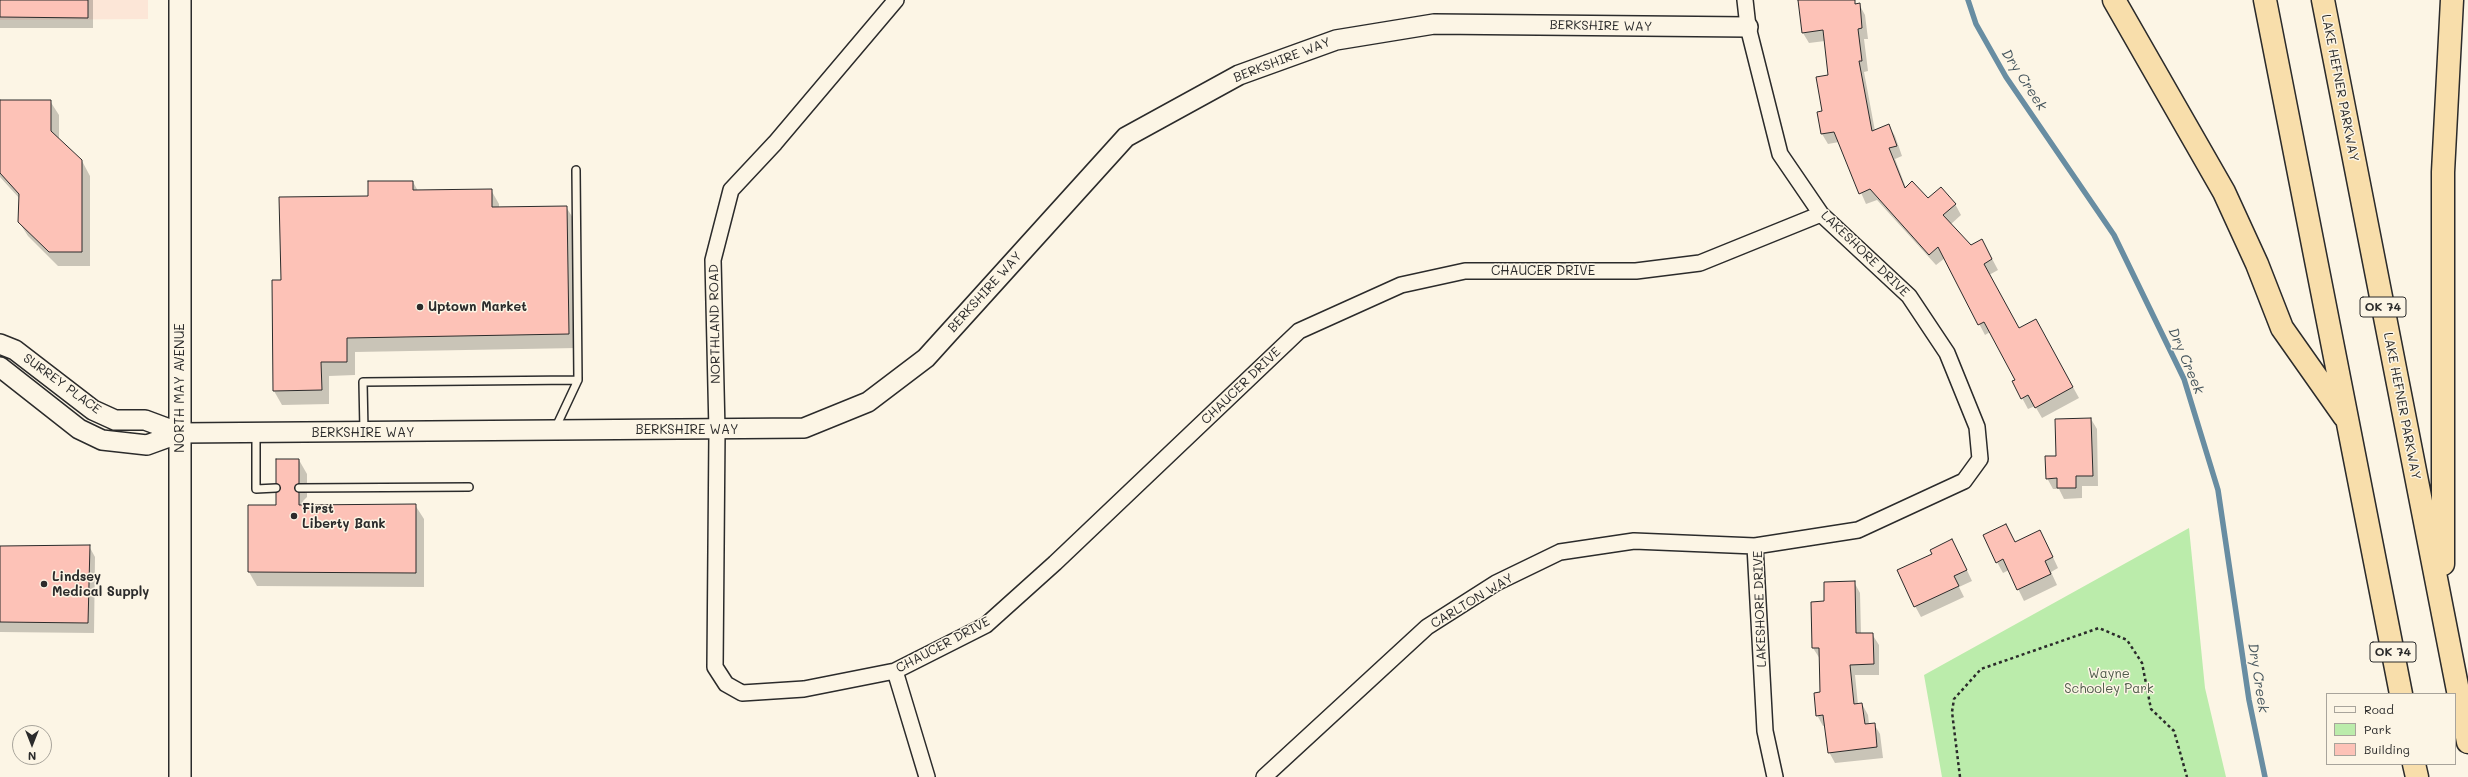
<!DOCTYPE html>
<style>
body{margin:0}
#map{position:relative;width:2468px;height:777px;overflow:hidden;background:#fcf5e5;font-family:Mali,sans-serif}
canvas{display:block}
.legend{position:absolute;left:2326px;top:693px;width:130px;height:72px;box-sizing:border-box;background:#fcf5e5;border:1px solid #a8a49b;margin:0;padding:5px 7px;list-style:none;font-size:12px;color:#2b2b2b}
.legend li{display:flex;align-items:center;gap:8px;height:20px}
.legend b{width:20px;border:1px solid #a8a49b}
.north{position:absolute;left:12px;top:725px;width:40px;height:40px;box-sizing:border-box;background:#fcf5e5;border:1px solid #a8a49b;border-radius:50%;rotate:180deg;font-size:11px;font-weight:700;line-height:16px;text-align:center;color:#2b2b2b}
.north::after{content:'';display:block;margin:auto;width:14px;height:18px;background:#2b2b2b;clip-path:polygon(50% 0,100% 100%,50% 72%,0 100%)}
</style>
<div id="map">
<canvas width="2468" height="777"></canvas>
<ul class="legend">
<li><b style="height:5px;background:#fcf5e5"></b>Road</li>
<li><b style="height:11px;background:#bbecab"></b>Park</li>
<li><b style="height:11px;background:#fdc2b7"></b>Building</li>
</ul>
<div class="north">N</div>
</div>
<script>
const ctx = document.querySelector('canvas').getContext('2d');
ctx.lineJoin = 'round';
function paint(path, color) { ctx.fillStyle = color; ctx.fill(path, 'evenodd'); }
const poly = rows => new Path2D(rows.map(r => 'M' + r).join(''));
function stroke(path, color, width, dash) { ctx.strokeStyle = color; ctx.lineWidth = width; ctx.lineCap = dash ? 'butt' : 'round'; ctx.setLineDash(dash || []); ctx.stroke(path); }
function label(font, color, halo, rows, align = 'center') {
  ctx.font = font + ' Mali,sans-serif'; ctx.lineWidth = 3; ctx.setLineDash([]); ctx.textBaseline = 'middle'; ctx.strokeStyle = halo; ctx.fillStyle = color; for (const [text, x, y, turn = 0] of rows) {
    ctx.save(); ctx.translate(x, y); ctx.rotate((+turn || 0) * Math.PI / 180); ctx.textAlign = isNaN(turn) ? turn : align; if (halo) ctx.strokeText(text, 0, 0); ctx.fillText(text, 0, 0); ctx.restore();
  }
}
paint(poly([
 [0,0,148,0,148,19,0,20]
]), '#fce6d7');
paint(poly([
 [2189,528,2205,688,2226,777,1942,777,1924,675]
]), '#bbecab');
paint(poly([
 [0,0,93,0,93,28,0,28],
 [1797,0,1847,0,1848,6,1859,4,1865,15,1868,39,1864,39,1868,71,1864,72,1875,131,1889,126,1895,136,1902,156,1895,159,1906,188,1928,199,1955,204,1961,215,1951,224,1971,246,1988,251,1998,270,1989,275,2019,329,2042,331,2079,398,2042,418,2035,406,2028,409,2013,381,2016,380,1990,332,1985,335,1945,258,1936,265,1877,200,1866,204,1839,142,1828,144,1822,134,1830,76,1825,41,1809,43,1803,33,1800,5],
 [0,101,50,101,59,115,59,139,82,161,90,176,90,266,58,266,28,236,19,222,20,199,0,177],
 [413,182,418,191,491,190,499,204,499,208,566,207,575,221,577,348,355,352,355,375,329,376,329,404,282,405,274,391,282,281,369,197],
 [2091,419,2097,429,2098,486,2082,486,2082,498,2064,499,2059,489,2053,489,2047,478,2057,457],
 [299,460,307,474,307,497,303,501,306,506,415,505,424,519,424,587,257,586,249,572,249,506,277,506,281,490,277,483],
 [2046,542,2058,568,2051,572,2057,585,2024,601,2009,570,2003,573,1997,562,2015,543],
 [0,546,89,546,95,557,94,633,0,632],
 [1958,551,1972,581,1959,587,1964,597,1921,617,1915,606,1933,554],
 [1854,582,1860,593,1861,634,1872,634,1879,645,1879,675,1855,675,1858,705,1862,704,1868,715,1869,724,1874,724,1880,734,1883,758,1835,763,1829,752,1826,726,1823,726,1817,715,1821,693,1820,659,1813,648,1812,603,1825,602]
]), '#0003');
stroke(poly([
 [1968,0,1976,24,2006,77,2114,235,2184,379,2218,490,2249,700,2265,777]
]), '#688da2', 5.5);
const building = poly([
 [0,0,88,0,88,18,0,17,0,0],
 [1798,0,1855,0,1855,4,1860,3,1862,28,1858,29,1862,61,1859,61,1872,131,1889,124,1897,146,1889,148,1905,188,1912,181,1928,198,1941,187,1956,204,1943,215,1971,245,1982,239,1992,259,1984,264,2019,328,2036,319,2073,387,2035,408,2028,395,2021,399,2012,381,2015,380,1984,322,1978,325,1938,247,1929,255,1870,189,1859,194,1834,132,1821,134,1817,112,1822,111,1816,77,1828,75,1823,30,1802,33,1798,0],
 [0,100,51,100,51,131,82,160,82,252,49,252,18,222,19,194,0,173,0,100],
 [368,181,413,181,413,190,492,189,492,207,567,206,569,334,347,338,347,362,321,362,322,390,273,391,272,280,281,280,279,197,368,196,368,181],
 [2091,418,2093,476,2076,476,2076,488,2057,488,2057,478,2046,479,2045,456,2056,456,2055,419,2091,418],
 [276,459,299,459,299,483,294,488,299,493,299,505,416,504,416,573,248,572,248,505,276,505,276,493,281,488,276,483,276,459],
 [2006,524,2015,542,2040,530,2053,557,2045,561,2051,574,2017,590,2003,559,1996,563,1983,535,2006,524],
 [1952,539,1967,570,1954,576,1959,586,1914,607,1897,570,1932,554,1930,550,1952,539],
 [90,545,88,623,0,622,0,546,90,545],
 [1855,581,1856,633,1873,633,1874,664,1850,665,1854,704,1862,703,1865,724,1875,723,1877,747,1828,753,1823,715,1816,716,1814,693,1820,692,1819,648,1812,648,1811,602,1824,601,1824,582,1855,581]
]);
paint(building, '#fdc2b7');
stroke(building, '#2b2b2b', 1);
const service = poly([
 [555,429,578,380,576,170],
 [364,431,363,382,578,380],
 [256,433,256,489,276,488],
 [299,488,469,487]
]);
const minor = poly([
 [896,0,775,143,731,190,713,260,717,431,715,667,726,684,742,693,804,689,895,671,986,625,1055,563,1299,331,1401,285,1465,271,1636,271,1700,263,1821,214],
 [1745,0,1748,27,1780,154,1821,214,1909,296,1947,353,1977,427,1980,459,1964,481,1858,530,1755,546,1765,731,1775,777],
 [895,671,927,777],
 [1264,777,1427,627,1496,583,1560,552,1634,541,1755,546]
]);
const tertiary = poly([
 [0,344,15,350,93,410,115,420,145,420,180,433,147,445,102,440,79,429,0,367],
 [180,433,804,428,868,402,926,358,1126,137,1239,75,1336,40,1434,24,1748,27]
]);
const secondary = poly([
 [180,0,180,777]
]);
const motorway = poly([
 [2114,0,2224,192,2257,264,2282,328,2344,416],
 [2265,0,2401,694],
 [2323,0,2468,742],
 [2443,564,2443,172,2452,0],
 [2414,764,2417,777]
]);
stroke(service, '#2b2b2b', 10);
stroke(minor, '#2b2b2b', 18);
stroke(tertiary, '#2b2b2b', 22);
stroke(secondary, '#2b2b2b', 24);
stroke(motorway, '#2b2b2b', 25);
stroke(poly([
 [1960,777,1952,712,1954,699,1981,669,2099,628,2127,640,2142,663,2151,709,2174,731,2187,777]
]), '#2b2b2b', 2.5, [3, 3]);
stroke(service, '#fcf5e5', 7);
stroke(minor, '#fcf5e5', 15);
stroke(tertiary, '#fcf5e5', 19);
stroke(secondary, '#fcf5e5', 21);
stroke(motorway, '#f8deab', 22);
for (const [x, y, r, color] of [
 [420,307,4,"#2b2b2b"],
 [294,516,4,"#2b2b2b"],
 [44,584,4,"#2b2b2b"]
]) { const dot = new Path2D(); dot.arc(x, y, r, 0, 2 * Math.PI); ctx.fillStyle = color; ctx.fill(dot); stroke(dot, '#fcf5e5', 1.5); }
for (const [x, y, w] of [
 [2383,307,46],
 [2393,652,46]
]) { const box = new Path2D(); box.roundRect(x - w / 2, y - 10, w, 20, 3); ctx.fillStyle = '#fcf5e5'; ctx.fill(box); stroke(box, '#2b2b2b', 1); }
label('bold 12px', '#2b2b2b', null, [
 ["OK 74",2383,307],
 ["OK 74",2393,652]
]);
label('13px', '#2b2b2b', '#fcf5e5', [
 ["BERKSHIRE WAY",1601,26,1],
 ["BERKSHIRE WAY",1282,60,-21],
 ["LAKE HEFNER PARKWAY",2340,88,79],
 ["LAKESHORE DRIVE",1865,254,44],
 ["CHAUCER DRIVE",1543,271],
 ["BERKSHIRE WAY",985,292,-48],
 ["NORTHLAND ROAD",715,324,-91],
 ["SURREY PLACE",62,384,36],
 ["CHAUCER DRIVE",1241,386,-44],
 ["NORTH MAY AVENUE",180,388,-90],
 ["LAKE HEFNER PARKWAY",2402,406,79],
 ["BERKSHIRE WAY",687,430],
 ["BERKSHIRE WAY",363,433],
 ["CARLTON WAY",1472,601,-31],
 ["LAKESHORE DRIVE",1760,609,-92],
 ["CHAUCER DRIVE",943,645,-28]
]);
label('bold 13px', '#2b2b2b', '#fcf5e5', [
 ["Uptown Market",428,307],
 ["First",302,509],
 ["Liberty Bank",302,524],
 ["Lindsey",52,577],
 ["Medical Supply",52,592]
], 'left');
label('13px', '#4f5b4b', '#fcf5e5', [
 ["Wayne",2109,674],
 ["Schooley Park",2109,689]
]);
label('italic 14px', '#44545c', '#fcf5e5', [
 ["Dry Creek",2024,80,57],
 ["Dry Creek",2186,361,67],
 ["Dry Creek",2258,678,81]
]);
</script>
